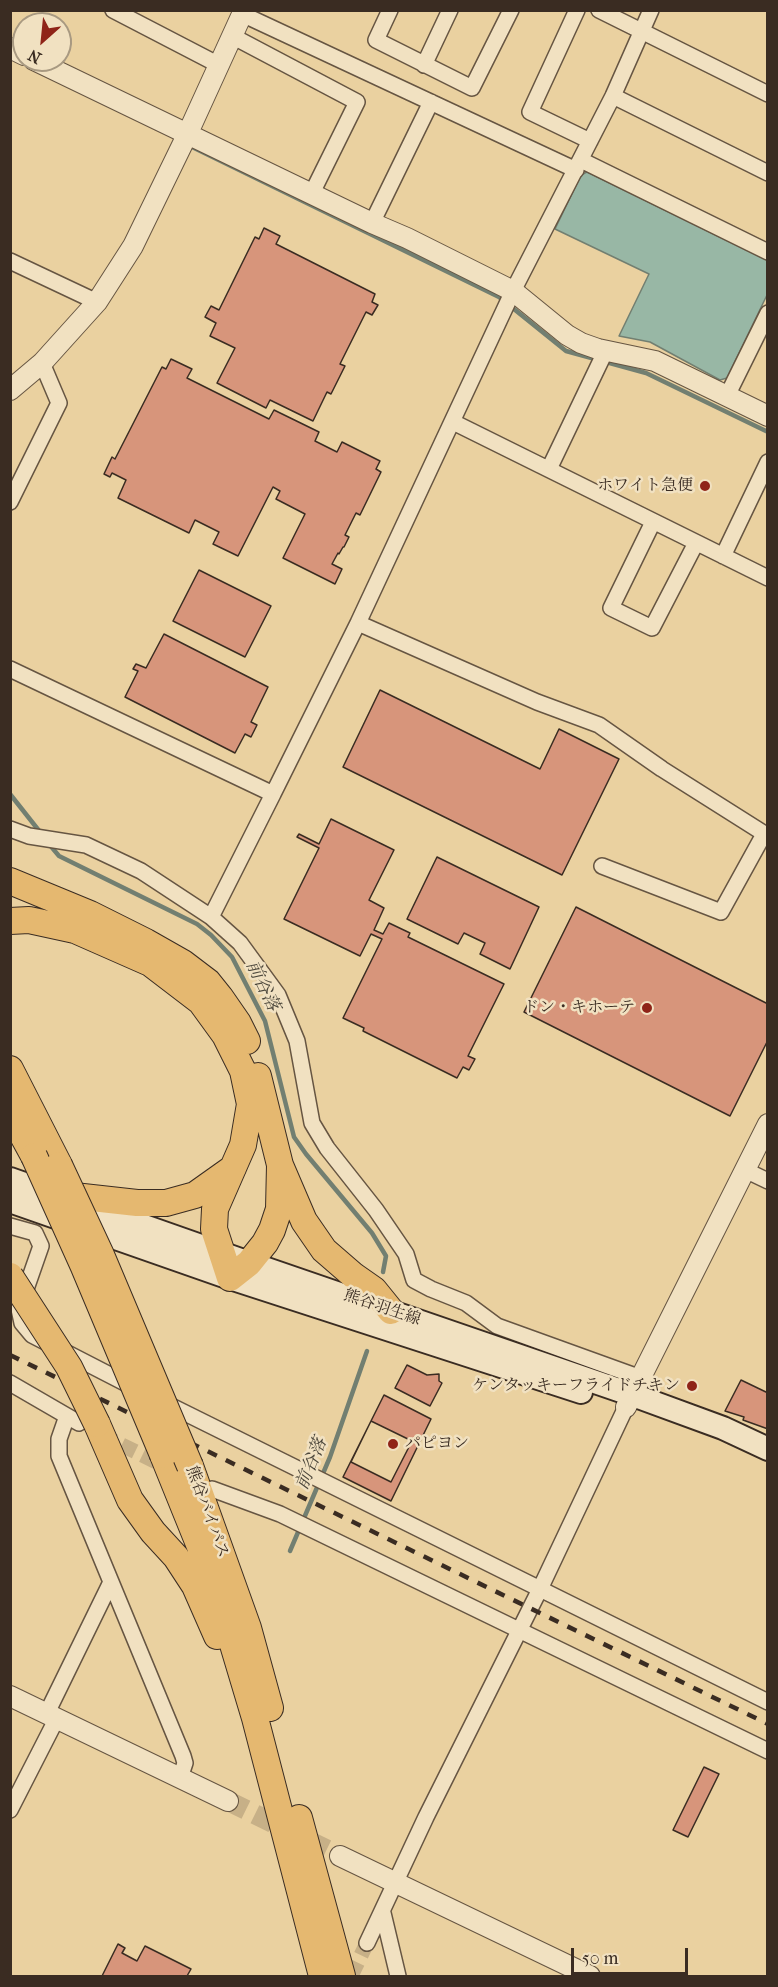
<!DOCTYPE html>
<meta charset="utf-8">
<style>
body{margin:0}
#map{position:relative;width:778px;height:1987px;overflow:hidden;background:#ead1a0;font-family:"IM FELL French Canon",serif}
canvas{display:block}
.frame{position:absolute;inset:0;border:12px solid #3a2c22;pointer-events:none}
.north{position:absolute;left:12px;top:12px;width:60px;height:60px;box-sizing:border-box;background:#f1e1c1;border:2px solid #a89981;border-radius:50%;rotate:207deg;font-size:16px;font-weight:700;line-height:24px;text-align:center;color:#3a2c22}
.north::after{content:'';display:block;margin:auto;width:21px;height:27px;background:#8f2418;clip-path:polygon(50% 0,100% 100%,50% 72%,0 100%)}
.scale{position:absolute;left:571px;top:1948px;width:117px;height:27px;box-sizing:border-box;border:3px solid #3a2c22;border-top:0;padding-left:8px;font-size:18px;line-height:21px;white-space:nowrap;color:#3a2c22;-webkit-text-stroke:4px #f1e1c1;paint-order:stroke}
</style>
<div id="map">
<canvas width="778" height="1987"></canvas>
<div class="frame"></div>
<div class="north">N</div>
<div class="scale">50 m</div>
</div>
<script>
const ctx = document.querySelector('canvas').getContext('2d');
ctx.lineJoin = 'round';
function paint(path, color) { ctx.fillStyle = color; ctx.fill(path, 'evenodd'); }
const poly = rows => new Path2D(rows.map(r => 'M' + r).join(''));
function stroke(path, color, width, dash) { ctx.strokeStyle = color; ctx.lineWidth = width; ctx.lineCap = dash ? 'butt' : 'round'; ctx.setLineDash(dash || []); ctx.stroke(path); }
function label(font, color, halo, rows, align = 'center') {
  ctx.font = font + ' "IM FELL French Canon","Noto Serif JP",serif'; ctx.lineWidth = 5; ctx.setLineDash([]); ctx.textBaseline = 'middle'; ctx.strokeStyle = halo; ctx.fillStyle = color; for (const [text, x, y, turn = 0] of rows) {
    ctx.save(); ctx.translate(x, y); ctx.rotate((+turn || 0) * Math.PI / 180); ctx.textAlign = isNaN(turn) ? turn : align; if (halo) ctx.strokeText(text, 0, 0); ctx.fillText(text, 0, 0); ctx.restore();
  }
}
const water = poly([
 [587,172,767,260,767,295,727,378,720,380,650,342,619,336,649,274,555,229,581,175,587,172]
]);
paint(water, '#98b7a5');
stroke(water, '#727f71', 1.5);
stroke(poly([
 [188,145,499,297,566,351,646,373,768,432],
 [10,794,40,832],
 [49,844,59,856,197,924,211,935,232,957,265,1021,294,1137,306,1154,372,1233,386,1256,383,1272],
 [290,1551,330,1457,367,1351]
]), '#727f71', 4.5);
const building = poly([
 [264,228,280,236,276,244,375,294,372,302,378,305,372,315,366,312,340,364,345,366,331,394,327,392,313,421,270,400,266,408,217,383,235,348,210,336,216,323,205,317,211,306,219,310,255,237,259,239,264,228],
 [171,359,192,369,187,378,269,419,274,410,319,432,315,441,337,452,342,442,380,461,376,469,381,472,360,515,356,513,345,535,349,537,344,547,343,547,339,554,338,553,332,564,342,569,335,584,283,558,305,514,276,499,280,491,273,487,238,556,213,544,219,532,195,520,189,533,118,498,126,480,112,473,110,477,104,474,112,457,115,459,162,367,166,369,171,359],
 [199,570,271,606,245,657,173,621,199,570],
 [164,634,268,687,251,722,257,725,251,737,245,734,235,753,125,697,138,671,133,669,136,664,146,668,164,634],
 [380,690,540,769,559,729,619,759,562,875,343,767,380,690],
 [331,819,394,850,369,900,384,908,374,930,383,934,389,923,410,933,408,937,504,984,468,1056,475,1059,469,1070,463,1067,457,1078,363,1031,364,1028,343,1018,382,939,371,934,360,956,284,919,319,848,297,837,299,834,319,844,331,819],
 [437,857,539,907,510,969,480,954,485,943,464,933,458,944,407,919,437,857],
 [576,907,768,1004,768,1040,730,1116,524,1012,576,907],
 [407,1365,427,1375,439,1374,439,1381,442,1383,430,1406,395,1388,407,1365],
 [741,1380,768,1393,768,1429,743,1420,744,1417,725,1411,741,1380],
 [384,1395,431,1419,391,1501,343,1477,384,1395],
 [371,1421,412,1441,391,1482,351,1462,371,1421],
 [704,1767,719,1774,688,1837,673,1830,704,1767],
 [118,1944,125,1948,122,1953,137,1961,145,1946,191,1969,187,1976,102,1976,118,1944]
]);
paint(building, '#d7957b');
stroke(building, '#3a2c22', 1.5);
stroke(poly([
 [101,1435,169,1468],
 [351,1976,367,1943]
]), '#c7b087', 15, [15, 8]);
stroke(poly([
 [228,1801,340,1856]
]), '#c7b087', 20, [20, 10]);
const minor = poly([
 [113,10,219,65],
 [390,10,376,40,472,88,511,10],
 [577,10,530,112,590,141],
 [599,10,768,94],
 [242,14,576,170],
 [232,36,357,102,312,193],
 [424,65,450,10],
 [613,96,768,173],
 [581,160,768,252],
 [372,223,431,102],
 [10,261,97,302],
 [727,396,768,313],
 [453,422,768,578],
 [549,469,606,350],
 [10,502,59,403,42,363],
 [653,522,611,608,652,628,696,543],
 [723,556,768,462],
 [358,623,537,702,599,725,662,769,768,836],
 [10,669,273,794,358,623,513,291,613,96,651,10],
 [10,829,29,836,86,845,141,871,211,917,240,943,278,995,297,1041,312,1123,327,1148,376,1210,406,1254,414,1280,431,1289,466,1303,497,1326,641,1378],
 [602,866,721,912,764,834],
 [211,917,273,794],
 [745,1170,768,1181],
 [10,1226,35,1233,41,1246,19,1309,22,1323,32,1335,133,1387],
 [10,1383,79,1423],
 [163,1402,768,1702],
 [67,1416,59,1439,59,1456,183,1756,185,1763,180,1778],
 [212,1489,280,1514,768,1751],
 [47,1713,111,1582],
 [10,1810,57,1718],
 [383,1913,398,1976],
 [367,1943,426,1817,540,1589,626,1407]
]);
const tertiary = poly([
 [10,48,24,55],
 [34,60,372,223,407,238,513,291,567,335,581,343,598,349,655,361,768,416],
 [10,390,42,363,97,302,133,246,187,135,244,10],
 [626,1407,768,1124],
 [10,1696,228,1801],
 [340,1856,590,1976]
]);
const secondary = poly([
 [10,1179,249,1263,633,1395,723,1428,768,1449],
 [10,1201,230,1278,581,1392]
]);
const trunk = poly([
 [10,881,90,914,146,942,183,963,208,982,220,997,238,1023,247,1041],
 [10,921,29,920,75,930,150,963,201,1002,225,1035,243,1071,250,1104,243,1145,215,1209,214,1229,230,1278,249,1263,265,1243,272,1230,279,1209,280,1165],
 [10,1069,59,1165],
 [258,1076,280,1165,304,1221,324,1250,354,1276,374,1290,391,1311],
 [10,1112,34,1156],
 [56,1194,137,1203,166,1203,195,1195,233,1168],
 [97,1424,130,1500,153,1532,176,1557,195,1586,217,1636],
 [163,1455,214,1581,255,1718,322,1976],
 [190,1466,248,1628,270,1708],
 [299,1818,342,1976]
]);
stroke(minor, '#665542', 18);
stroke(tertiary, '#665542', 22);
stroke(secondary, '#3a2c22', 26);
stroke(trunk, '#3a2c22', 28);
stroke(minor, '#f1e1c1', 15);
stroke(tertiary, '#f1e1c1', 20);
stroke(secondary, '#f1e1c1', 22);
stroke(trunk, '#e5b870', 26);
stroke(poly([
 [10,1355,768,1724]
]), '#3a2c22', 4.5, [10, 10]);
const trunkBridge = poly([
 [34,1156,84,1267,163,1455],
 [59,1165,101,1255,190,1466],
 [10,1276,69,1367,97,1424]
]);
stroke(trunkBridge, '#3a2c22', 28, []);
stroke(trunkBridge, '#e5b870', 26);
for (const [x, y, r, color] of [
 [705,486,6,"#8f2418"],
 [647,1008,6,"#8f2418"],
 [692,1386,6,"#8f2418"],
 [393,1444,6,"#8f2418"]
]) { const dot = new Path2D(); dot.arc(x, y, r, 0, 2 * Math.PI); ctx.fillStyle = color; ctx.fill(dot); stroke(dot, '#f1e1c1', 2); }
label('16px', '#3a2c22', '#f1e1c1', [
 ["ホワイト急便",693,486],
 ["ドン・キホーテ",635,1008],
 ["ケンタッキーフライドチキン",680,1386],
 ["パピヨン",405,1444,"left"]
], 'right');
label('16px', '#3a2c22', '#f1e1c1', [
 ["熊谷羽生線",382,1308,19],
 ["熊谷バイパス",207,1512,70]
]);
label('italic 18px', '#4d483c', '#f1e1c1', [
 ["前谷落",262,986,64],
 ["前谷落",312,1464,-68]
]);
</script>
